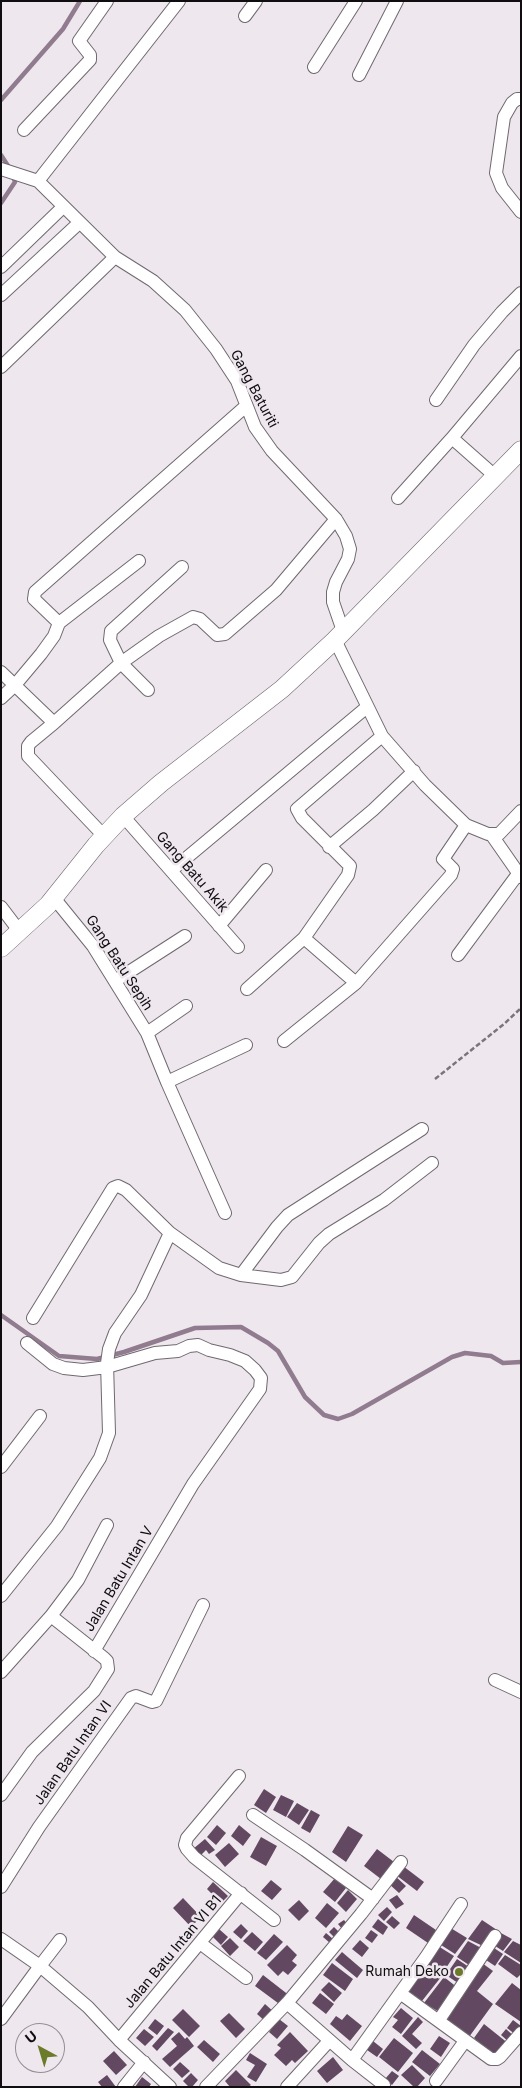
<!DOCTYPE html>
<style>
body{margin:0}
#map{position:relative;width:522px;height:2088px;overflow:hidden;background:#eee7ee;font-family:Inter,sans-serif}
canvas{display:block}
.frame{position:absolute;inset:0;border:2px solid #0f0d0f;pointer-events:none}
.north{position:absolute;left:15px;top:2023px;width:50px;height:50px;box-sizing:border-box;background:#eee7ee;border:1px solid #959095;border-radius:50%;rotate:321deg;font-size:14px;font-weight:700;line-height:20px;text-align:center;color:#0f0d0f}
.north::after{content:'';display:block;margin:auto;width:18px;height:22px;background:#6c7b29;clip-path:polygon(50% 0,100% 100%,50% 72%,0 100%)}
</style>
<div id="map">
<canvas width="522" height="2088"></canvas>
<div class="frame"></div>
<div class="north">U</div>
</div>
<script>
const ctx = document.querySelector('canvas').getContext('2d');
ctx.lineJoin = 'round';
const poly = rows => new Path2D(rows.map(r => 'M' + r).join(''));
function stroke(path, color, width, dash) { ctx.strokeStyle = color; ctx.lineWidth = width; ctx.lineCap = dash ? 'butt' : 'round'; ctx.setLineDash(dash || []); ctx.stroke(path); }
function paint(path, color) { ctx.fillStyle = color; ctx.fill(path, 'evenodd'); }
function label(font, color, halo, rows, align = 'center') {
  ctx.font = font + ' Inter,sans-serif'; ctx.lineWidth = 5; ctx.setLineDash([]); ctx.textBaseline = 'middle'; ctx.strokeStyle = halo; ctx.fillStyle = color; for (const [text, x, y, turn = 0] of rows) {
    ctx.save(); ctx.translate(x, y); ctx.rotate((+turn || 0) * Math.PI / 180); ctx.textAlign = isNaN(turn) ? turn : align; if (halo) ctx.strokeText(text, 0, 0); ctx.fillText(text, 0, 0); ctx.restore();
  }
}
stroke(poly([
 [1,100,63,29,80,1],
 [1,155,10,169],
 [1,203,15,182,13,176],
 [1,1315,59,1356,97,1359,124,1352,195,1328,241,1327,268,1343,278,1351,305,1397,324,1415,338,1419,352,1414,452,1357,465,1353,491,1356,503,1363,521,1362]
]), '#907b8f', 4.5);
paint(poly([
 [264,1789,276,1797,266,1813,254,1805],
 [281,1795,294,1801,286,1817,273,1810],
 [297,1803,309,1810,299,1825,287,1817],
 [311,1810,320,1815,310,1833,301,1828],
 [217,1825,226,1833,216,1845,207,1837],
 [239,1825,251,1835,243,1846,231,1836],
 [348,1826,363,1835,346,1862,332,1852],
 [261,1837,277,1846,266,1866,250,1857],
 [205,1839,215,1850,209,1854,206,1850,199,1857,193,1849],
 [229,1843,239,1854,225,1867,215,1855],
 [377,1849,394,1862,381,1879,364,1866],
 [403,1866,424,1882,417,1891,396,1875],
 [395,1876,406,1886,399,1893,388,1883],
 [335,1878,346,1888,335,1902,323,1892],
 [271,1880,282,1889,272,1900,261,1891],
 [213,1882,228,1896,221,1903,207,1889],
 [348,1890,357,1899,346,1912,337,1903],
 [397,1895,404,1904,396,1909,389,1900],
 [183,1898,201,1917,191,1927,173,1908],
 [299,1900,309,1911,299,1921,288,1910],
 [327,1903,339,1913,326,1928,315,1918],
 [387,1907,392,1912,384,1921,378,1915],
 [414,1915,436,1930,428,1943,406,1928],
 [392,1916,400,1923,394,1929,386,1922],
 [378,1919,388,1927,383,1935,372,1927],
 [344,1920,349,1926,343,1930,338,1924],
 [482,1920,497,1930,485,1947,468,1939],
 [241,1924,248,1931,241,1939,233,1932],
 [334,1927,342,1935,337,1940,329,1932],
 [449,1927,467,1938,455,1954,438,1943],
 [219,1929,228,1937,221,1945,212,1936],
 [371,1930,378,1935,372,1943,365,1938],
 [252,1932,263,1942,255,1951,243,1941],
 [499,1932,512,1939,503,1951,492,1944],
 [326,1933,333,1939,330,1943,323,1937],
 [274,1934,283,1942,266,1960,257,1953],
 [230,1938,239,1947,230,1956,221,1946],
 [360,1940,369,1948,362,1957,352,1949],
 [468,1941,483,1949,472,1967,457,1957],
 [513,1941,521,1945,521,1963,504,1952],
 [287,1945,297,1955,292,1961,297,1965,288,1975,283,1971,278,1976,267,1965],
 [438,1946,454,1956,442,1974,426,1963],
 [491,1946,503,1954,495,1966,483,1958],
 [342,1952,363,1970,357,1978,335,1960],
 [505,1955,521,1965,521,1974,517,1978,498,1964],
 [457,1959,472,1969,461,1985,446,1975],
 [332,1963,353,1979,345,1991,323,1975],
 [482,1963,493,1971,477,1991,493,2004,469,2037,445,2018],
 [425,1966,441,1977,422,2001,407,1990],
 [263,1975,290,1996,282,2006,255,1986],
 [444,1977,458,1988,441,2013,424,2003],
 [329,1982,342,1993,334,2002,321,1990],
 [512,1983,521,1990,521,2022,495,2004],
 [320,1993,334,2004,326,2014,312,2003],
 [265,2004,275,2013,266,2022,257,2014],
 [401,2008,413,2018,401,2034,392,2027,398,2020,393,2017],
 [183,2009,200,2026,189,2037,172,2020],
 [229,2013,245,2029,236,2038,220,2021],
 [347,2014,362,2026,350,2041,330,2024,336,2016,342,2020],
 [418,2017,423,2022,412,2034,422,2043,416,2049,402,2036],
 [155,2019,164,2026,157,2035,148,2028],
 [279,2019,288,2026,277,2039,269,2032],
 [513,2020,521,2026,516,2035,507,2028],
 [484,2024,509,2044,497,2058,474,2038],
 [168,2028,174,2032,157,2051,152,2046],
 [144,2029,154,2037,145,2046,136,2038],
 [506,2029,515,2037,510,2043,501,2035],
 [179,2032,185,2039,187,2037,194,2046,170,2067,162,2059,177,2046,171,2039],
 [290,2032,308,2051,295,2063,292,2060,286,2066,274,2055,281,2048,277,2045],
 [439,2036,450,2043,441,2057,430,2049],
 [394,2038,413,2053,398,2072,379,2057],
 [204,2040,220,2054,213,2062,197,2047],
 [373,2041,383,2049,377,2057,367,2050],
 [422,2050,440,2064,430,2076,412,2062],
 [114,2051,127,2065,116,2075,103,2061],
 [250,2053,267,2064,256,2082,247,2077,255,2065,246,2060],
 [333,2057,343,2070,327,2083,317,2071],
 [180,2062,190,2071,182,2078,173,2069],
 [412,2065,425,2078,417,2087,414,2087,401,2075],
 [236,2070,251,2085,248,2087,230,2087,225,2081],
 [392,2071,399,2076,392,2085,385,2079],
 [191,2073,198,2080,192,2087,189,2087,183,2081],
 [107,2075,116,2087,102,2087,98,2082],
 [142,2077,151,2084,149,2087,135,2087]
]), '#624961');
const street = poly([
 [245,16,256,1],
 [314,67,356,1],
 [359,75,397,1],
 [521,99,517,99,512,103,504,117,496,173,502,188,521,212],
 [24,130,90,60,90,55,79,41,107,1],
 [1,169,38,181,115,257,153,281,185,310,216,349,237,381,255,427,272,451,336,519,346,536,350,549,348,559,336,582,333,592,333,602,343,631],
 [38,181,179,1],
 [1,267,63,207],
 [1,295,79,223],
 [1,367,115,257],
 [436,400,474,345,502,312,521,293],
 [452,438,495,476],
 [398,498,452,438,521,356],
 [59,623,34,599,35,592,246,406],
 [335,640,382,736,425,785,466,825,488,834,499,834,521,811],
 [1,672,54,723,31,742,28,746,28,756,104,836],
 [148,690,121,663,159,636,193,617,200,619,217,635,225,634,276,590,336,519],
 [1,698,15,685,41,654,54,636,59,623,139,561],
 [54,723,121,663,110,640,111,631,182,567],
 [123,816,238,947],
 [491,834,521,877],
 [329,847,373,810,414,771],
 [172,870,367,707],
 [54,898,93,946,147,1033,186,1006],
 [1,907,20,932],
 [219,926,266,870],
 [458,955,518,874],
 [115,981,185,936],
 [356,983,451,875,453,869,443,859,466,825],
 [247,989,304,938],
 [147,1033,167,1082,246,1045],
 [284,1041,356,983,304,938,348,875,350,866,302,818,297,809,382,736],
 [167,1082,225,1213],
 [241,1275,277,1227,288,1215,422,1129],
 [33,1318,113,1188,118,1186,126,1190,170,1233,219,1268,241,1275,281,1280,292,1277,319,1243,329,1234,384,1200,432,1163],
 [27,1343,53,1364,64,1368,83,1370,107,1367,155,1353,178,1351,189,1346,198,1345,209,1350,230,1355,245,1361,255,1370,261,1378,260,1389,193,1484,94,1651],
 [1,1467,40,1416],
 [1,1596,57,1526,100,1458,109,1433,107,1363,109,1349,115,1333,141,1295,170,1233],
 [51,1616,78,1580,107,1525],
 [1,1672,51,1616,104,1658,107,1661,108,1669,94,1691,32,1752,1,1795],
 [495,1680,521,1692],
 [239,1776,187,1838,185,1845,187,1849,194,1857,274,1920],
 [253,1815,305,1850,373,1899],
 [1,1887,39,1827,131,1698,136,1696,152,1702,156,1701,203,1605],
 [1,1939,40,1966,1,2019],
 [60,1940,40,1966,88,2007,119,2040,170,2087],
 [200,1943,246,1978],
 [400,1993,491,2059,497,2059,500,2057,521,2033],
 [287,2003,352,2060,384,2085],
 [439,2020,495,1936],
 [119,2040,241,1893],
 [352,2060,426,1957,461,1904],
 [436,2081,465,2041],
 [124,2087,144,2062],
 [206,2087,287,2003,361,1914,401,1862],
 [287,2087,329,2041]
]);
const secondary = poly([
 [1,948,48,905,96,845,123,816,161,783,282,689,335,640,521,450]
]);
stroke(street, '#70696f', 14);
stroke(secondary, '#70696f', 19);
stroke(poly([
 [435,1079,504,1024,521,1008]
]), '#797579', 2.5, [5, 2.5]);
stroke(street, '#fff', 12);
stroke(secondary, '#fff', 18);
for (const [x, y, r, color] of [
 [459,1972,5,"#6c7b29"]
]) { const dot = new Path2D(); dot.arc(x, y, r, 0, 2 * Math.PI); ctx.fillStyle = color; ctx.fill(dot); stroke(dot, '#eee7ee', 2); }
label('14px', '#0f0d0f', '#eee7ee', [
 ["Gang Baturiti",254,389,62],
 ["Gang Batu Akik",192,872,49],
 ["Gang Batu Sepih",119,963,57],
 ["Jalan Batu Intan V",119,1579,-59],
 ["Jalan Batu Intan VI",73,1753,-55],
 ["Jalan Batu Intan VI B1",173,1952,-50]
]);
label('14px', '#0f0d0f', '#eee7ee', [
 ["Rumah Deko",449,1972]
], 'right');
</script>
